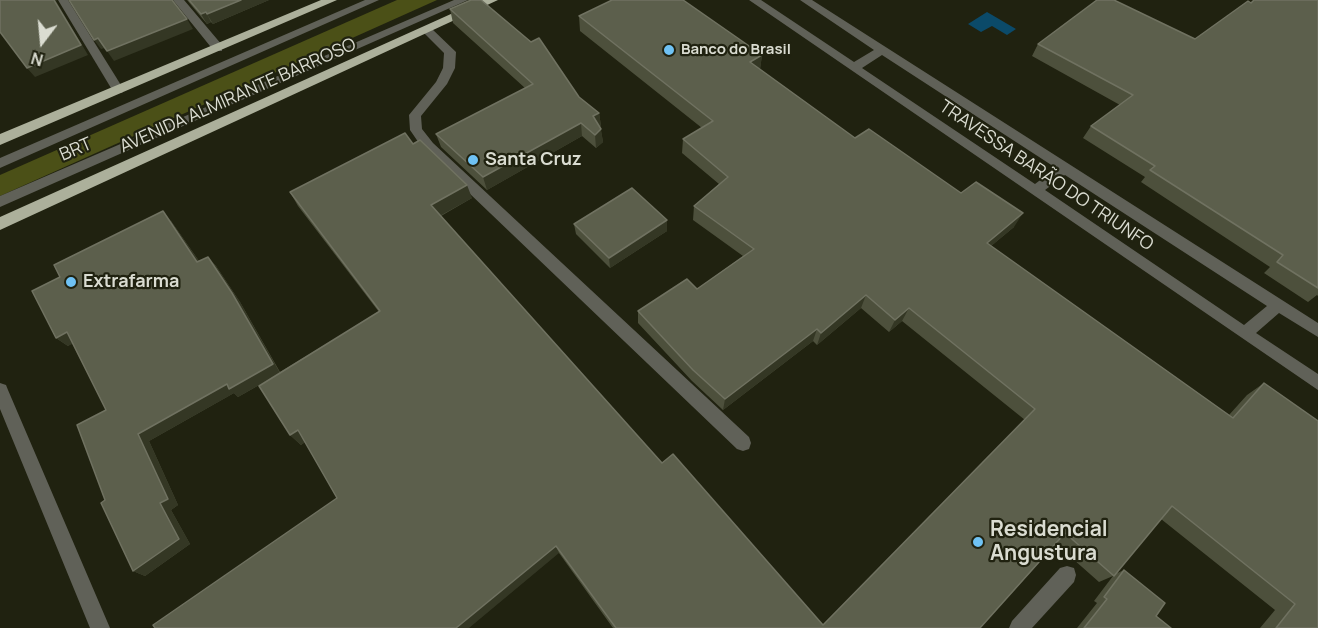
<!DOCTYPE html>
<meta charset="utf-8">
<style>
body{margin:0}
#map{position:relative;width:1318px;height:628px;overflow:hidden;background:#202210;font-family:Manrope,sans-serif}
canvas{display:block}
.north{position:absolute;left:12px;top:12px;width:60px;height:60px;-webkit-text-stroke:4px #202210;paint-order:stroke;rotate:196deg;font-size:16px;font-weight:700;line-height:24px;text-align:center;color:#dadcd1}
.north::after{content:'';display:block;margin:auto;width:21px;height:27px;background:#dadcd1;clip-path:polygon(50% 0,100% 100%,50% 72%,0 100%)}
</style>
<div id="map">
<canvas width="1318" height="628"></canvas>
<div class="north">N</div>
</div>
<script>
const ctx = document.querySelector('canvas').getContext('2d');
ctx.lineJoin = 'round';
function paint(path, color) { ctx.fillStyle = color; ctx.fill(path, 'evenodd'); }
const poly = rows => new Path2D(rows.map(r => 'M' + r).join(''));
function stroke(path, color, width, dash) { ctx.strokeStyle = color; ctx.lineWidth = width; ctx.lineCap = dash ? 'butt' : 'round'; ctx.setLineDash(dash || []); ctx.stroke(path); }
function label(font, color, halo, rows, align = 'center') {
  ctx.font = font + ' Manrope,sans-serif'; ctx.lineWidth = 4.5; ctx.setLineDash([]); ctx.textBaseline = 'middle'; ctx.strokeStyle = halo; ctx.fillStyle = color; for (const [text, x, y, turn = 0] of rows) {
    ctx.save(); ctx.translate(x, y); ctx.rotate((+turn || 0) * Math.PI / 180); ctx.textAlign = isNaN(turn) ? turn : align; if (halo) ctx.strokeText(text, 0, 0); ctx.fillText(text, 0, 0); ctx.restore();
  }
}
paint(poly([
 [397,0,437,0,0,196,0,175]
]), '#4b5017');
paint(poly([
 [987,12,1016,29,1007,35,992,26,981,32,968,24]
]), '#0b4a69');
paint(poly([
 [173,0,184,0,222,45,222,51,214,51,173,0],
 [365,0,379,0,0,168,0,158,365,0],
 [454,0,468,0,0,207,0,196,454,0],
 [427,26,431,28,456,52,455,68,447,84,421,116,422,129,433,143,749,437,751,443,749,449,743,451,737,449,423,149,410,130,409,115,436,82,443,68,444,53,421,30,427,26],
 [1067,566,1074,568,1076,575,1074,582,1032,628,1009,628,1012,621,1060,568,1067,566]
]), '#606158');
paint(poly([
 [58,0,68,0,124,90,122,93,114,93,58,0]
]), '#606158');
paint(poly([
 [749,0,761,0,854,62,874,50,800,0,812,0,1318,323,1318,337,1279,313,1256,333,1318,374,1318,390,749,0],
 [882,55,1056,168,1035,184,862,68,882,55],
 [1065,175,1267,306,1244,325,1045,190,1065,175],
 [0,383,6,385,8,390,110,628,90,628,0,409,0,383]
]), '#606158');
paint(poly([
 [321,0,337,0,0,145,0,134,321,0],
 [482,0,498,0,0,230,0,217,482,0]
]), '#acb09b');
paint(poly([
 [187,0,269,0,213,24,211,22,207,24],
 [1318,0,1318,296,1317,295,1308,302,1264,273,1270,267,1141,182,1145,177,1083,138,1091,126,1120,105,1032,56,1038,44,1195,39,1251,3],
 [450,9,579,97,599,113,601,126,600,126,603,142,596,148,582,136,487,190,441,147,436,134,525,88,453,23],
 [579,16,762,55,760,69,855,138,961,193,1014,227,991,246,1229,415,1247,395,1264,383,1318,628,1260,628,1275,610,1161,519,1115,574,1124,570,1156,616,1171,628,1077,628,1097,603,1094,601,1113,576,1099,582,1056,544,980,628,613,628,559,553,337,498,305,442,301,445,290,435,275,376,238,397,234,393,149,441,178,505,171,510,190,544,145,576,133,571,106,410,72,343,68,346,56,338,171,221,199,261,208,257,216,266,240,302,280,372,379,312,298,206,290,192,413,144,472,198,441,216,662,463,823,625,1025,420,902,321,889,332,861,308,817,345,813,341,723,410,692,381,638,323,638,311,697,289,743,256,693,220,694,206,719,184,682,153,683,139,702,128,580,31],
 [667,220,667,231,610,268,576,234,574,224]
]), '#4d503c');
paint(poly([
 [54,0,57,0,56,1,88,55,35,77,27,68],
 [241,0,269,0,213,24,207,14],
 [206,12,211,22,207,24,201,14],
 [187,19,193,29,114,61,107,51],
 [98,38,105,48,101,49,94,40],
 [762,55,760,70,750,62],
 [599,113,601,126,594,130,593,116],
 [581,123,582,136,487,190,483,177],
 [601,129,603,142,596,148,595,135],
 [467,185,472,198,436,218,431,205],
 [163,211,171,221,206,271,197,262],
 [1023,213,1014,227,979,256,987,243],
 [667,220,667,231,610,268,609,258],
 [208,257,216,266,240,302,280,373,238,397,234,393,149,441,178,505,171,510,190,544,145,576,133,571,160,503,138,434],
 [866,295,861,308,817,345,821,333],
 [909,308,902,321,889,332,895,320],
 [817,329,813,341,723,410,725,399],
 [67,332,78,341,68,346,56,338],
 [298,430,308,440,301,445,290,435],
 [556,546,559,553,469,628,456,628]
]), '#343724');
const building = poly([
 [0,0,54,0,81,45,27,68,0,32,0,0],
 [69,0,172,0,187,19,107,51,98,38,94,40,69,0],
 [189,0,241,0,207,14,206,12,201,14,189,0],
 [471,0,481,0,531,42,539,38,579,97,599,113,593,116,601,129,595,135,581,123,483,177,436,134,533,84,450,9,471,0],
 [612,0,683,0,762,55,750,62,855,138,869,129,961,193,976,182,1023,213,987,243,1233,418,1264,383,1318,421,1318,628,1276,628,1295,604,1172,506,1114,576,1065,533,980,628,616,628,556,546,456,628,155,628,153,625,337,498,298,430,290,435,259,386,380,311,290,192,405,133,413,144,420,140,467,185,431,205,662,463,673,454,823,625,1035,409,909,308,895,320,866,295,821,333,817,329,725,399,693,370,638,311,687,279,697,289,754,249,694,206,728,177,683,139,713,121,579,16,612,0],
 [1097,0,1114,0,1195,39,1248,1,1251,3,1254,0,1318,0,1318,288,1277,262,1283,255,1150,170,1155,166,1091,126,1133,95,1038,44,1097,0],
 [632,188,667,220,609,258,574,224,632,188],
 [163,211,197,262,208,257,232,293,273,364,229,389,227,384,138,434,168,499,160,503,179,539,133,571,101,503,105,500,77,425,106,410,67,332,56,338,32,291,60,277,54,265,163,211],
 [1124,570,1165,603,1156,616,1171,628,1084,628,1107,599,1104,597,1124,570]
]);
paint(building, '#5c5f4c');
stroke(building, '#707261', 1.5);
for (const [x, y, r, color] of [
 [669,50,6,"#6fc2f4"],
 [473,160,6,"#6fc2f4"],
 [71,282,6,"#6fc2f4"],
 [978,542,6,"#6fc2f4"]
]) { const dot = new Path2D(); dot.arc(x, y, r, 0, 2 * Math.PI); ctx.fillStyle = color; ctx.fill(dot); stroke(dot, '#202210', 2); }
label('bold 15px', '#dadcd1', '#202210', [
 ["Banco do Brasil",681,50]
], 'left');
label('18px', '#dadcd1', '#202210', [
 ["AVENIDA ALMIRANTE BARROSO",238,96,-24],
 ["BRT",76,150,-23],
 ["TRAVESSA BARÃO DO TRIUNFO",1046,176,34]
]);
label('bold 18px', '#dadcd1', '#202210', [
 ["Santa Cruz",485,160],
 ["Extrafarma",83,282]
], 'left');
label('bold 21px', '#dadcd1', '#202210', [
 ["Residencial",990,530],
 ["Angustura",990,554]
], 'left');
</script>
